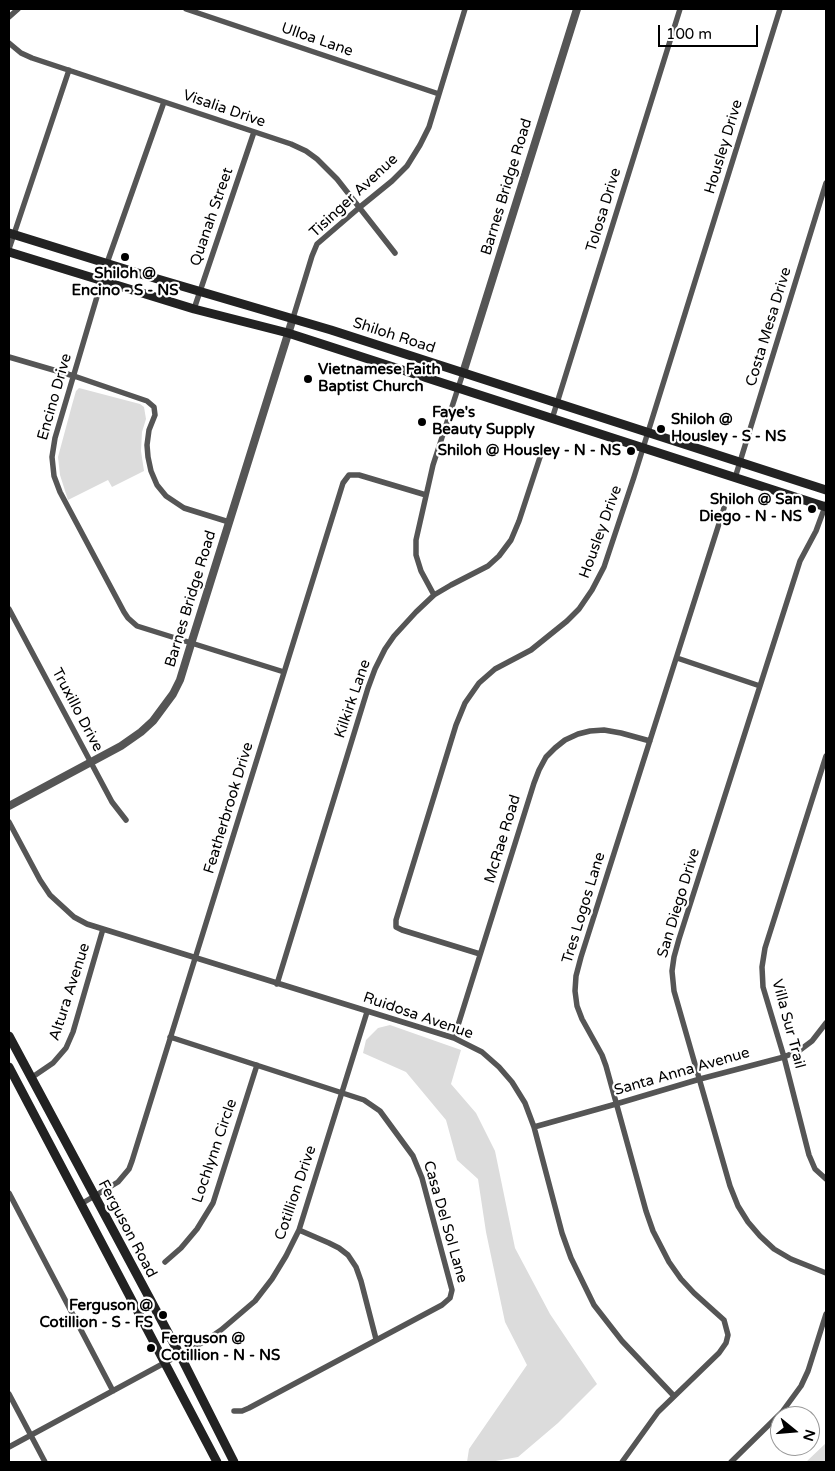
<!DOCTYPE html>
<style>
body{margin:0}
#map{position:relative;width:835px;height:1471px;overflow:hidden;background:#fff;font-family:"Varela Round",sans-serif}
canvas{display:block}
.frame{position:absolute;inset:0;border:10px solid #000;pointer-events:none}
.north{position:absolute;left:770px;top:1406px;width:50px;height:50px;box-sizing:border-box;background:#fff;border:1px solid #999;border-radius:50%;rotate:107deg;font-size:14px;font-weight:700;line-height:20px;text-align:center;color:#000}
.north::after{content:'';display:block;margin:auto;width:18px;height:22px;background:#000;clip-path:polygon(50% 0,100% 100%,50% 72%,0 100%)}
.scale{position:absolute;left:658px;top:25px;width:100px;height:22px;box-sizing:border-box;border:2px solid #000;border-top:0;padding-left:6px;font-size:15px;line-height:18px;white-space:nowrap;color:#000;-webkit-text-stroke:4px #fff;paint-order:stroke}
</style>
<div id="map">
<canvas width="835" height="1471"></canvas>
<div class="frame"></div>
<div class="north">N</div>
<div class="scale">100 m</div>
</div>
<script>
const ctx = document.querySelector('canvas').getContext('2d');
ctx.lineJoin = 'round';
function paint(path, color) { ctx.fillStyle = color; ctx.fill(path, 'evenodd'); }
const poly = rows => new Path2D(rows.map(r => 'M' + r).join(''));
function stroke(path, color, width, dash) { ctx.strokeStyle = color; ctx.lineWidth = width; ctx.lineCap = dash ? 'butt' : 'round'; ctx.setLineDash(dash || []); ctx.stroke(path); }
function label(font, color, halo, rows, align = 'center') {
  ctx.font = font + ' "Varela Round",sans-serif'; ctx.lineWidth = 4.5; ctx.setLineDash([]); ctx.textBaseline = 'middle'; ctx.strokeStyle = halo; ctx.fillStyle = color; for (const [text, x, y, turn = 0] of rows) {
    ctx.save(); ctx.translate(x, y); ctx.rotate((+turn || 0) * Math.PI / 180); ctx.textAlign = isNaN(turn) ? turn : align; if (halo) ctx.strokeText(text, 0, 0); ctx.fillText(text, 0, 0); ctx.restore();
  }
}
paint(poly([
 [79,388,140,404,144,407,146,419,142,432,141,451,144,471,112,487,108,480,68,500,60,475,58,457,72,405,76,391],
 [390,1025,461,1050,451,1084,476,1113,495,1151,515,1248,550,1314,597,1384,558,1423,518,1457,490,1462,467,1462,469,1449,527,1365,505,1322,486,1232,478,1179,457,1160,446,1120,406,1072,363,1053,366,1040,378,1028],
 [826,1443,826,1462,806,1462]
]), '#dcdcdc');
stroke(poly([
 [186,9,439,94],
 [9,17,18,9],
 [9,43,21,53,32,58,291,144,306,151,317,159,337,179,395,253],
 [164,102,107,263,55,438,52,457,54,476,60,492,124,612,128,618,137,626,284,672],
 [9,249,69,70],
 [194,309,254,132],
 [293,318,312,256,317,244,360,207,392,181,407,166,420,145,429,127,465,9],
 [9,357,74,376,147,401,154,407,155,415,149,430,147,445,148,457,151,471,157,485,166,496,184,508,229,522],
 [552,419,680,9],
 [735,478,826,183],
 [826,504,816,531,800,561,679,939,674,957,672,971,674,991,730,1186,738,1206,748,1222,760,1236,774,1249,791,1259,826,1273],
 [434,595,421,571,416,555,416,540,433,465,463,373],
 [9,609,112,802,126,820],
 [677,658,760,686],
 [826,756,765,948,762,967,763,987,784,1057,809,1155,815,1169,826,1179],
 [9,822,40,880,50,895,74,917,87,924,454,1038,482,1052,499,1067,512,1082,525,1103,534,1127,562,1233,571,1258,594,1305,622,1341,674,1396],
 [480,954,402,930,396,927,396,920,456,725,465,703,479,683,495,669,531,650,567,621,579,609,592,590,604,567,634,477,780,9],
 [277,984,368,688,375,669,385,649,394,636,416,612,434,595,451,585,488,566,499,556,511,540,519,521,543,448],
 [170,1037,364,1100,380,1111,413,1156,422,1178,452,1290,450,1298,442,1305,249,1408,242,1411,234,1411],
 [454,1038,534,783,539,770,546,757,555,748,565,740,578,734,590,731,604,730,621,733,650,741],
 [31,1078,53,1063,66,1048,73,1032,103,929],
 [534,1127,616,1104,700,1079,784,1057,800,1050,812,1041,826,1023],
 [9,1193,113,1391],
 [81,1204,118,1182,129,1169,132,1161,343,483,349,475,359,475,426,495],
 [299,1230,329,1243,339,1248,348,1255,356,1267,361,1281,376,1339],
 [165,1262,181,1248,197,1229,213,1203,257,1065],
 [9,1394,45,1462],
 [9,1447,205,1341,221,1330,255,1301,272,1279,286,1256,299,1230,367,1012],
 [622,1462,658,1412,719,1353,726,1343,728,1335,724,1320,694,1293,681,1279,669,1262,653,1231,646,1211,606,1066,602,1055,582,1019,577,1006,575,991,576,976,581,957,724,508],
 [731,1462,782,1412,801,1386,808,1371,826,1314]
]), '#555', 5.5);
stroke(poly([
 [463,373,577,9],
 [9,806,121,746,141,732,153,721,173,694,180,680,191,644,293,318]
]), '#555', 8);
stroke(poly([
 [9,233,144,275,331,330,826,490],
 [9,252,194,309,288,333,826,507],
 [9,1036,180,1355,234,1462],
 [9,1067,217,1462]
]), '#222', 9);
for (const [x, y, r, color] of [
 [125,257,5,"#000"],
 [308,379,5,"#000"],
 [422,422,5,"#000"],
 [661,429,5,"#000"],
 [631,451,5,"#000"],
 [812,509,5,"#000"],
 [163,1315,5,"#000"],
 [151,1348,5,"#000"]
]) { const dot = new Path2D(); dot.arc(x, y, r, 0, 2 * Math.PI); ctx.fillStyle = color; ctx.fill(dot); stroke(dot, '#fff', 2); }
label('15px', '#000', '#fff', [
 ["Ulloa Lane",317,40,19],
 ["Visalia Drive",224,109,19],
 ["Housley Drive",724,147,-73],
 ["Barnes Bridge Road",507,187,-73],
 ["Tisinger Avenue",354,196,-43],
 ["Tolosa Drive",604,210,-73],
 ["Quanah Street",212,217,-71],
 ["Costa Mesa Drive",769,327,-73],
 ["Shiloh Road",394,336,18],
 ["Encino Drive",55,397,-74],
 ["Housley Drive",601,532,-70],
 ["Barnes Bridge Road",191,599,-73],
 ["Kilkirk Lane",353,699,-71],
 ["Truxillo Drive",77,710,62],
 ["Featherbrook Drive",229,808,-73],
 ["McRae Road",503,839,-73],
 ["San Diego Drive",679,903,-73],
 ["Tres Logos Lane",584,908,-73],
 ["Altura Avenue",70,992,-72],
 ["Ruidosa Avenue",418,1016,19],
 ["Villa Sur Trail",788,1024,75],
 ["Santa Anna Avenue",682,1072,-16],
 ["Lochlynn Circle",215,1151,-71],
 ["Cotillion Drive",296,1193,-71],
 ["Casa Del Sol Lane",445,1222,74],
 ["Ferguson Road",127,1229,62]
]);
label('bold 15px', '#000', '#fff', [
 ["Shiloh @",125,274,"center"],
 ["Encino - S - NS",125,291,"center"],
 ["Vietnamese Faith",318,370],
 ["Baptist Church",318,387],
 ["Faye's",432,413],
 ["Beauty Supply",432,430],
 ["Shiloh @",671,420],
 ["Housley - S - NS",671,437],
 ["Shiloh @ Housley - N - NS",621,451,"right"],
 ["Shiloh @ San",802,500,"right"],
 ["Diego - N - NS",802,517,"right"],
 ["Ferguson @",153,1306,"right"],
 ["Cotillion - S - FS",153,1323,"right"],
 ["Ferguson @",161,1339],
 ["Cotillion - N - NS",161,1356]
], 'left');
</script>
